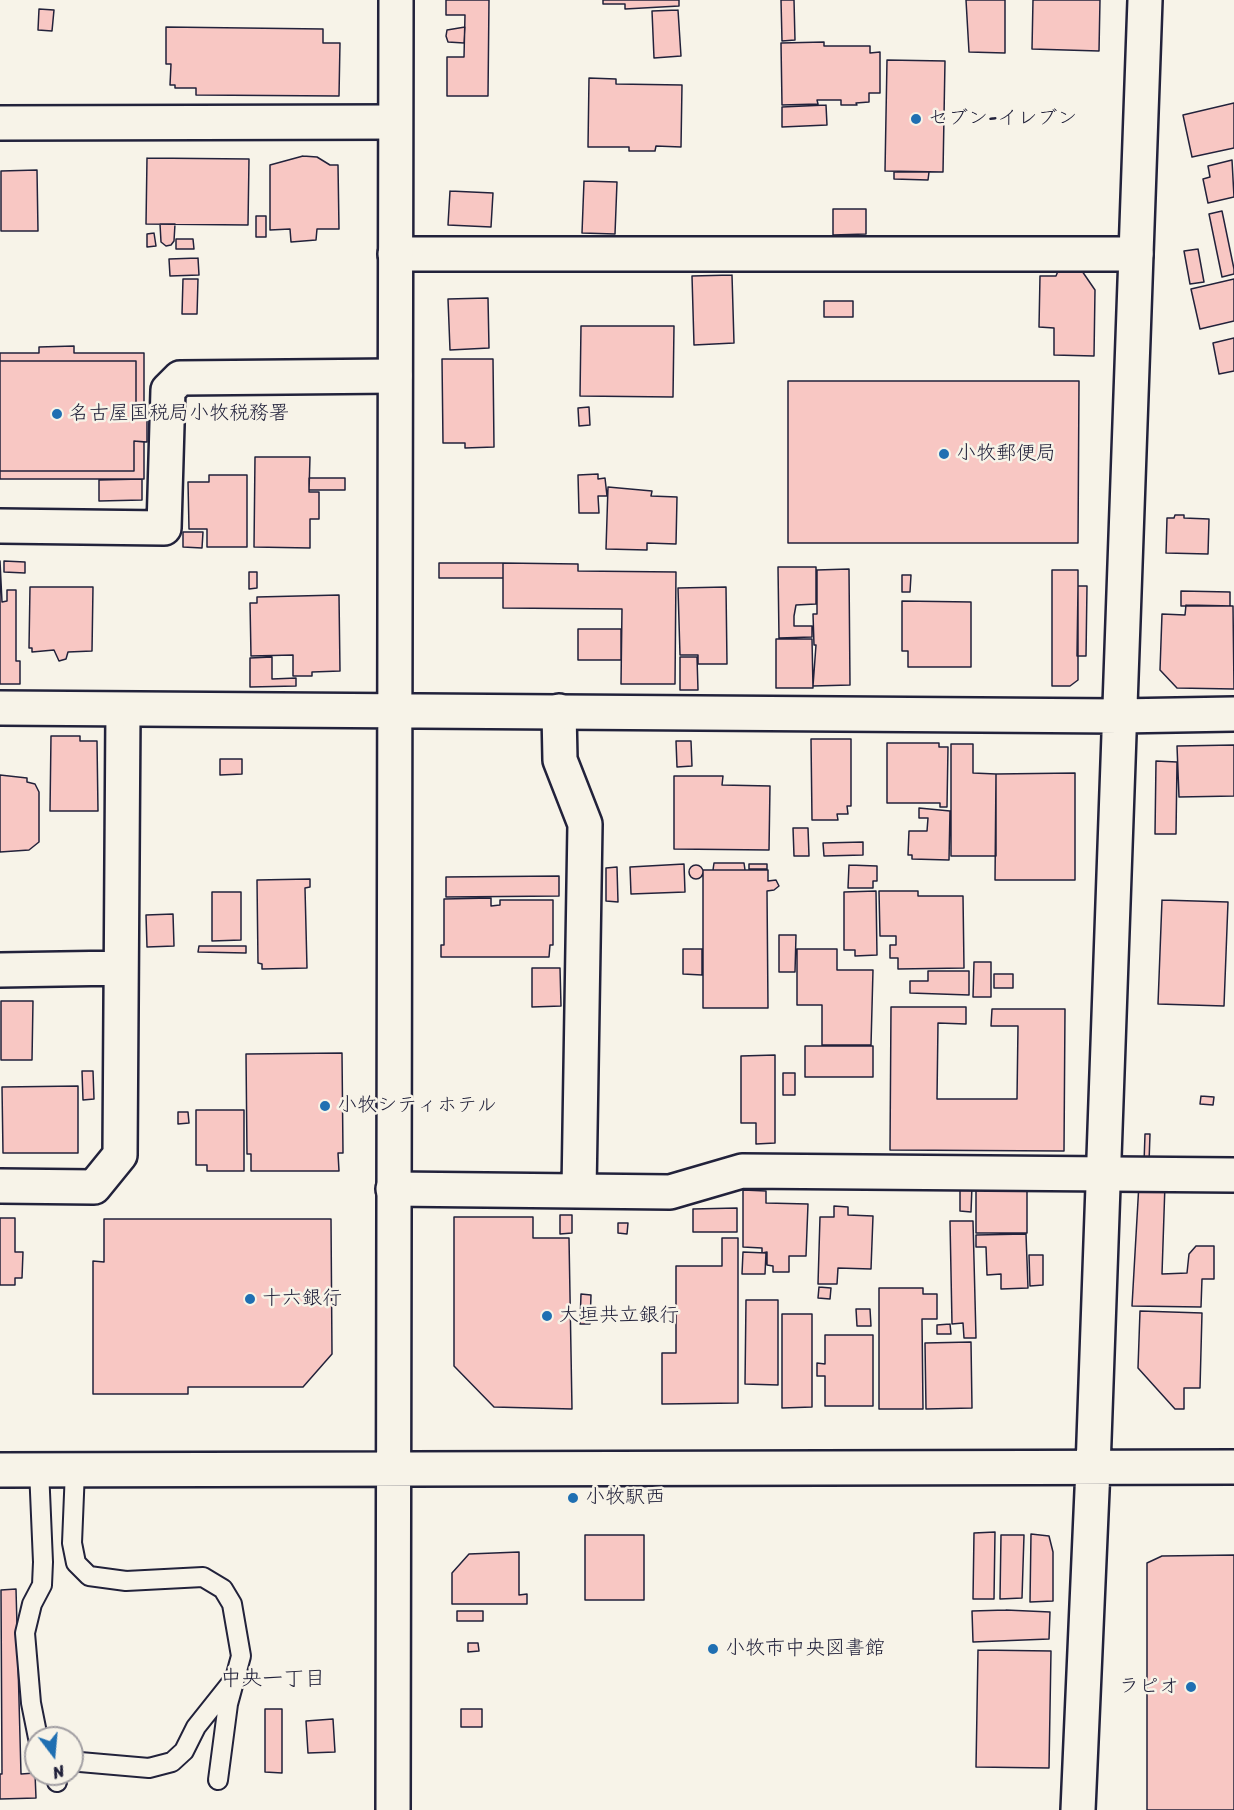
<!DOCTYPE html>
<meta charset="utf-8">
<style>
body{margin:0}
#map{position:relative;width:1234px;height:1810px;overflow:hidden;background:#f7f3e8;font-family:Sriracha,sans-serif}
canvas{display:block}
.north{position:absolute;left:24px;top:1726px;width:60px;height:60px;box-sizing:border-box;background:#f7f3e8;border:2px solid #a29fa3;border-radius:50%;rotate:164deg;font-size:16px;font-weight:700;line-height:24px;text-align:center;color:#22223b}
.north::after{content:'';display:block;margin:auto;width:21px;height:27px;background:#1f6fb2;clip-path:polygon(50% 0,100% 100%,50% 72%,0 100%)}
</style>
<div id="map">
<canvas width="1234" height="1810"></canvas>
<div class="north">N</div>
</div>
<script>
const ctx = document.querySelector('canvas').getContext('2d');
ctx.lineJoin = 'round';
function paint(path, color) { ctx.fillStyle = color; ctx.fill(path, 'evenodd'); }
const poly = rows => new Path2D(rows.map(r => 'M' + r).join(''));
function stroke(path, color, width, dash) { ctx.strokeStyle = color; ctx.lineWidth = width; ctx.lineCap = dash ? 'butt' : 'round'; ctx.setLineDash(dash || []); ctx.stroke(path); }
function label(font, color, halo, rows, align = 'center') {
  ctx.font = font + ' Sriracha,"Klee One",sans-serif'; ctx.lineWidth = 5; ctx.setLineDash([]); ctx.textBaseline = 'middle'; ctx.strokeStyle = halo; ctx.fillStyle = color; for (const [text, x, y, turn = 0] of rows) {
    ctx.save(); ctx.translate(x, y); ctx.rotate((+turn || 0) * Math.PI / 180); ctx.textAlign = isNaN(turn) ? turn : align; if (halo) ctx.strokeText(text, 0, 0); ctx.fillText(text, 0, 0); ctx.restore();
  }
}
const building = poly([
 [446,0,489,0,488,96,447,96,447,57,464,57,465,15,446,15,446,0],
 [603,0,679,0,679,6,625,9,625,4,603,4,603,0],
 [781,0,794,0,795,40,782,41,781,0],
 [966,0,1005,0,1005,53,969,52,966,0],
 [1033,0,1100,0,1099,51,1032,49,1033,0],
 [39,9,54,10,52,31,38,30,39,9],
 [678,10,681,56,654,58,652,11,678,10],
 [166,27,323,29,323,43,340,43,339,96,196,95,196,88,175,88,175,85,170,85,171,64,166,64,166,27],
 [465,27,464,43,448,42,446,36,447,30,465,27],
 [824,42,824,46,870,46,870,53,880,52,880,93,869,93,869,102,856,103,857,105,841,105,841,100,817,100,818,104,782,105,781,43,824,42],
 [887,60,945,61,943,172,885,171,887,60],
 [589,78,616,79,616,84,682,85,681,147,656,146,655,151,629,151,629,147,588,147,589,78],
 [1234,103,1234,148,1192,157,1183,115,1234,103],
 [826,105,827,125,782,127,782,107,826,105],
 [303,156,317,157,330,165,338,165,339,229,317,229,316,240,291,242,290,229,270,230,270,165,303,156],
 [147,158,249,159,248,225,146,224,147,158],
 [1232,160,1234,197,1208,203,1203,179,1210,177,1208,166,1232,160],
 [37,170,38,231,1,231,1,171,37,170],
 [894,172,929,172,928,180,894,179,894,172],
 [584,181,617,182,615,234,582,233,584,181],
 [450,191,493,193,491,227,448,225,450,191],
 [833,209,866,209,866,234,833,235,833,209],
 [1222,211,1234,269,1234,274,1222,277,1209,214,1222,211],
 [256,216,266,216,266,237,256,237,256,216],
 [160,224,175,224,174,241,171,245,166,246,161,242,160,224],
 [154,233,156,246,147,247,147,234,154,233],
 [176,239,193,239,194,249,176,249,176,239],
 [1198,249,1204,282,1190,284,1184,251,1198,249],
 [198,258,199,275,170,276,169,259,198,258],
 [1058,271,1082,271,1095,290,1094,356,1054,355,1054,328,1039,327,1040,276,1056,276,1058,271],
 [732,275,734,343,694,345,692,276,732,275],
 [183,279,198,279,197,314,182,314,183,279],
 [1234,279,1234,321,1200,329,1191,289,1234,279],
 [488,298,489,348,450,350,448,299,488,298],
 [824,301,853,301,853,317,824,317,824,301],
 [581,326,674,326,673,397,580,396,581,326],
 [1234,338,1234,371,1219,374,1213,343,1234,338],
 [74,346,74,353,144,353,144,413,136,413,136,361,0,361,0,353,39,353,39,347,74,346],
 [442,359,493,359,494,447,465,448,465,443,443,443,442,359],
 [0,361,136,361,136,413,147,413,147,442,134,441,134,471,0,471,0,361],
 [788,381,1079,381,1078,543,788,543,788,381],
 [589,407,590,425,579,426,578,408,589,407],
 [134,441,144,442,144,479,0,479,0,471,134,471,134,441],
 [255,457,310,457,309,492,319,492,319,519,310,519,310,548,254,547,255,457],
 [598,474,598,479,605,478,607,496,598,496,599,513,579,513,578,475,598,474],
 [209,475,247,475,247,547,207,547,207,529,189,529,188,482,209,482,209,475],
 [309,478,345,478,345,490,309,490,309,478],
 [142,479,142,500,99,501,99,480,142,479],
 [608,487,652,491,651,496,677,497,676,544,647,543,647,550,606,549,608,487],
 [1175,515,1184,515,1184,518,1209,519,1208,554,1166,553,1167,518,1174,518,1175,515],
 [183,532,203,532,202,548,183,547,183,532],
 [0,561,2,602,7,601,7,590,16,590,16,661,20,661,20,684,0,684,0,561],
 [4,561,25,562,25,573,4,572,4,561],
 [439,563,503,563,503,578,439,578,439,563],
 [503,563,578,564,578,571,676,572,675,684,621,684,622,609,503,608,503,563],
 [778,567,816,567,816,604,796,605,794,616,794,626,812,626,812,637,779,638,778,567],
 [849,569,850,685,813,686,816,645,814,645,813,614,817,614,817,570,849,569],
 [1052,570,1078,570,1078,680,1070,686,1052,686,1052,570],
 [249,572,257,572,257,588,249,589,249,572],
 [902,575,911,575,910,592,902,592,902,575],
 [1078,586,1087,586,1086,656,1077,656,1078,586],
 [30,587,93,587,92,651,68,652,66,659,59,661,54,650,32,652,32,648,29,648,30,587],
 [726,587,727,664,698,664,698,655,680,655,678,588,726,587],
 [1181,591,1230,592,1230,606,1181,606,1181,591],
 [339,595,340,671,312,672,312,676,293,676,293,655,251,656,250,603,257,603,257,597,339,595],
 [902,601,971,602,971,667,908,667,908,651,902,651,902,601],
 [1186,605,1233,606,1234,689,1177,688,1160,670,1162,614,1185,615,1186,605],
 [578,629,621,629,621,660,578,660,578,629],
 [776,639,812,639,813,688,776,688,776,639],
 [272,657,272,679,296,678,296,686,250,687,250,658,272,657],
 [680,657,697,657,698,690,680,690,680,657],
 [51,736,80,736,80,741,97,741,98,811,50,811,51,736],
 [811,739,851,739,851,806,847,806,848,814,837,814,838,820,812,820,811,739],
 [676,741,691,741,692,766,677,767,676,741],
 [887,743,939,743,939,747,948,747,947,807,940,807,940,803,887,803,887,743],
 [951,744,973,744,973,773,996,774,996,856,951,856,951,744],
 [1234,745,1234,796,1179,797,1177,746,1234,745],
 [220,759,242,759,242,774,220,775,220,759],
 [1156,761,1177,762,1176,834,1155,834,1156,761],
 [1075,773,1075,880,995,880,996,774,1075,773],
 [0,775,27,778,27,782,35,784,39,792,39,842,29,850,0,852,0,775],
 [674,776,723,776,722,785,770,786,769,850,674,849,674,776],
 [919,808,950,811,949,860,912,859,912,855,908,855,909,831,927,831,928,818,919,818,919,808],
 [793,828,808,828,809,856,794,856,793,828],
 [863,842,863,855,824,856,823,843,863,842],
 [714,863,744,863,745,870,713,870,714,863],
 [684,864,685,892,631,894,630,867,684,864],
 [749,864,767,864,767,869,749,869,749,864],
 '689 872a7 7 0 1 1 14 0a7 7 0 1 1-14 0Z',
 [849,865,877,866,877,881,873,881,873,888,848,888,849,865],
 [617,867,618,902,606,901,606,868,617,867],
 [703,870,768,870,768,881,776,880,779,886,774,890,767,891,768,1008,703,1008,703,870],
 [559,876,559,896,446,897,446,877,559,876],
 [310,879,310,887,305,888,307,968,262,969,262,964,258,963,257,880,310,879],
 [876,891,877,955,855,956,855,950,844,950,844,892,876,891],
 [879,891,918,891,918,896,963,896,964,968,898,969,898,958,890,958,890,945,896,945,896,936,880,936,879,891],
 [212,892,241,892,241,940,212,941,212,892],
 [491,898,491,906,500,905,500,900,553,900,553,945,550,945,549,957,441,957,441,945,444,945,444,899,491,898],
 [1162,900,1228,902,1224,1006,1158,1004,1162,900],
 [173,914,174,946,147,947,146,915,173,914],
 [779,935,796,935,795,972,779,972,779,935],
 [199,946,246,946,246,953,198,952,199,946],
 [683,949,702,949,702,975,683,974,683,949],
 [797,949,837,949,837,970,873,970,871,1045,822,1045,822,1005,797,1005,797,949],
 [974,962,991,962,991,997,973,997,974,962],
 [532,968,560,968,561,1006,532,1007,532,968],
 [928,971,969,971,969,995,910,993,910,981,928,981,928,971],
 [994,974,1013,974,1013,988,994,988,994,974],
 [1,1001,33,1001,32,1060,1,1060,1,1001],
 [891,1007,966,1007,966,1024,938,1023,937,1099,1017,1099,1018,1026,991,1026,992,1009,1065,1009,1064,1151,890,1150,891,1007],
 [805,1046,873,1046,873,1077,805,1077,805,1046],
 [342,1053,343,1153,338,1153,339,1171,251,1171,251,1154,247,1154,246,1054,342,1053],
 [775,1055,775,1143,756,1144,756,1123,741,1123,741,1056,775,1055],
 [82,1071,93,1071,94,1099,83,1100,82,1071],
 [783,1073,795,1073,795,1095,783,1095,783,1073],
 [78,1086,78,1153,3,1153,2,1087,78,1086],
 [1201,1096,1214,1097,1213,1105,1200,1104,1201,1096],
 [196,1110,244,1110,244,1171,207,1171,207,1165,196,1165,196,1110],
 [178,1112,188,1112,189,1123,178,1124,178,1112],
 [1145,1134,1150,1134,1149,1163,1144,1163,1145,1134],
 [1139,1183,1165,1184,1162,1274,1187,1273,1189,1254,1196,1246,1214,1246,1214,1279,1202,1279,1201,1307,1132,1306,1139,1183],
 [960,1185,972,1186,971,1212,960,1211,960,1185],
 [976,1185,1027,1185,1027,1233,976,1233,976,1185],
 [743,1190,766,1191,766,1203,808,1204,806,1256,789,1256,789,1272,773,1272,773,1266,767,1265,767,1252,762,1253,762,1248,743,1247,743,1190],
 [834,1206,848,1207,848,1215,873,1216,871,1269,838,1268,837,1284,818,1284,820,1217,834,1217,834,1206],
 [737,1208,737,1232,693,1232,693,1209,737,1208],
 [560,1215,572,1215,572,1233,560,1234,560,1215],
 [454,1217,533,1217,533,1238,569,1238,572,1409,494,1407,454,1366,454,1217],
 [0,1218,15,1218,15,1252,23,1252,22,1278,15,1278,15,1285,0,1285,0,1218],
 [104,1219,331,1219,332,1354,303,1387,188,1387,188,1394,93,1394,93,1261,104,1262,104,1219],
 [950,1221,973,1221,976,1338,964,1338,963,1323,952,1324,950,1221],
 [618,1223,628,1223,627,1234,618,1233,618,1223],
 [1026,1234,1028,1288,1001,1289,1001,1274,987,1275,986,1247,976,1247,976,1235,1026,1234],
 [722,1238,738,1238,738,1403,662,1404,662,1353,676,1353,676,1266,722,1266,722,1238],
 [743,1252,766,1253,765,1274,742,1274,743,1252],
 [1029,1255,1043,1255,1043,1285,1030,1286,1029,1255],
 [819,1287,831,1288,830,1299,818,1298,819,1287],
 [879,1288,923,1288,923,1294,937,1294,937,1319,922,1319,923,1409,879,1409,879,1288],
 [581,1294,591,1295,590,1324,580,1324,581,1294],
 [746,1300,778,1300,778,1385,745,1384,746,1300],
 [856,1309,870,1309,871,1326,857,1326,856,1309],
 [1140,1311,1202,1313,1200,1388,1184,1388,1184,1409,1175,1409,1138,1368,1140,1311],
 [782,1314,812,1314,812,1407,782,1408,782,1314],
 [950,1324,951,1334,937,1334,937,1325,950,1324],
 [825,1335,873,1335,873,1406,825,1406,825,1376,817,1376,817,1363,825,1364,825,1335],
 [971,1342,972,1408,926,1409,925,1343,971,1342],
 [995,1532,994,1599,973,1599,974,1533,995,1532],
 [1031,1534,1049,1536,1053,1552,1053,1601,1030,1602,1031,1534],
 [585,1535,644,1535,644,1600,585,1600,585,1535],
 [1001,1535,1024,1535,1022,1598,1000,1599,1001,1535],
 [519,1552,519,1595,527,1594,527,1604,452,1604,452,1573,469,1554,519,1552],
 [1234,1555,1234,1810,1147,1810,1147,1563,1162,1556,1234,1555],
 [16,1589,21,1774,35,1773,36,1798,0,1799,0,1774,2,1774,1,1590,16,1589],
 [1006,1610,1050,1612,1049,1639,973,1642,972,1611,1006,1610],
 [457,1611,483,1611,483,1621,457,1621,457,1611],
 [468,1643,478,1643,479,1651,468,1652,468,1643],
 [978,1650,1051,1651,1049,1768,976,1767,978,1650],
 [265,1709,282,1709,282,1773,265,1772,265,1709],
 [461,1709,482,1709,482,1727,461,1727,461,1709],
 [333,1719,335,1752,308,1753,306,1721,333,1719]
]);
paint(building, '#f8c7c3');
stroke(building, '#22223b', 1.5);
const service = poly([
 [75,1470,72,1543,76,1563,89,1576,126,1581,203,1577,223,1589,232,1604,241,1656,228,1704,218,1780],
 [38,1738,31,1703,25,1633,32,1604,42,1585,43,1562,39,1469],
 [72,1757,80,1762,149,1768,172,1762,184,1751,196,1727,231,1683],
 [55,1774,57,1782]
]);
const minor = poly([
 [0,123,395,122],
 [395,254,1136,254],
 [0,526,164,528,168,390,180,378,395,376],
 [559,711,560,760,585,824,579,1191],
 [0,970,121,968],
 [0,1186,94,1187,120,1155,123,710],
 [393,1189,670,1192,742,1171,1234,1175]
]);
const tertiary = poly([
 [0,708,1119,716,1234,714],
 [0,1470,1234,1467],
 [393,1810,396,0],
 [1078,1810,1093,1468,1145,0]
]);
stroke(service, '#22223b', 22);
stroke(minor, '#22223b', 38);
stroke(tertiary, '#22223b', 38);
stroke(service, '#f7f3e8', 18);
stroke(minor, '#f7f3e8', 33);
stroke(tertiary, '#f7f3e8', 33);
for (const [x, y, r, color] of [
 [916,119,6,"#1f6fb2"],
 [57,414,6,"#1f6fb2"],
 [944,454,6,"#1f6fb2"],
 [325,1106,6,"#1f6fb2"],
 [250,1299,6,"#1f6fb2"],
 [547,1316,6,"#1f6fb2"],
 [573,1498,6,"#1f6fb2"],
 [713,1649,6,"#1f6fb2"],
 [1191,1687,6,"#1f6fb2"]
]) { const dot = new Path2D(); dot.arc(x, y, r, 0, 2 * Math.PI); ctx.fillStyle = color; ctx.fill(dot); stroke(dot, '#f7f3e8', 2); }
label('20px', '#22223b', '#f7f3e8', [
 ["セブン-イレブン",928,119],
 ["名古屋国税局小牧税務署",69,414],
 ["小牧郵便局",956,454],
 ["小牧シティホテル",337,1106],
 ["十六銀行",262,1299],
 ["大垣共立銀行",559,1316],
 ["小牧駅西",585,1498],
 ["小牧市中央図書館",725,1649],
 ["ラピオ",1179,1687,"right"]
], 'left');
label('21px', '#22223b', '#f7f3e8', [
 ["中央一丁目",273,1680]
]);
</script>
